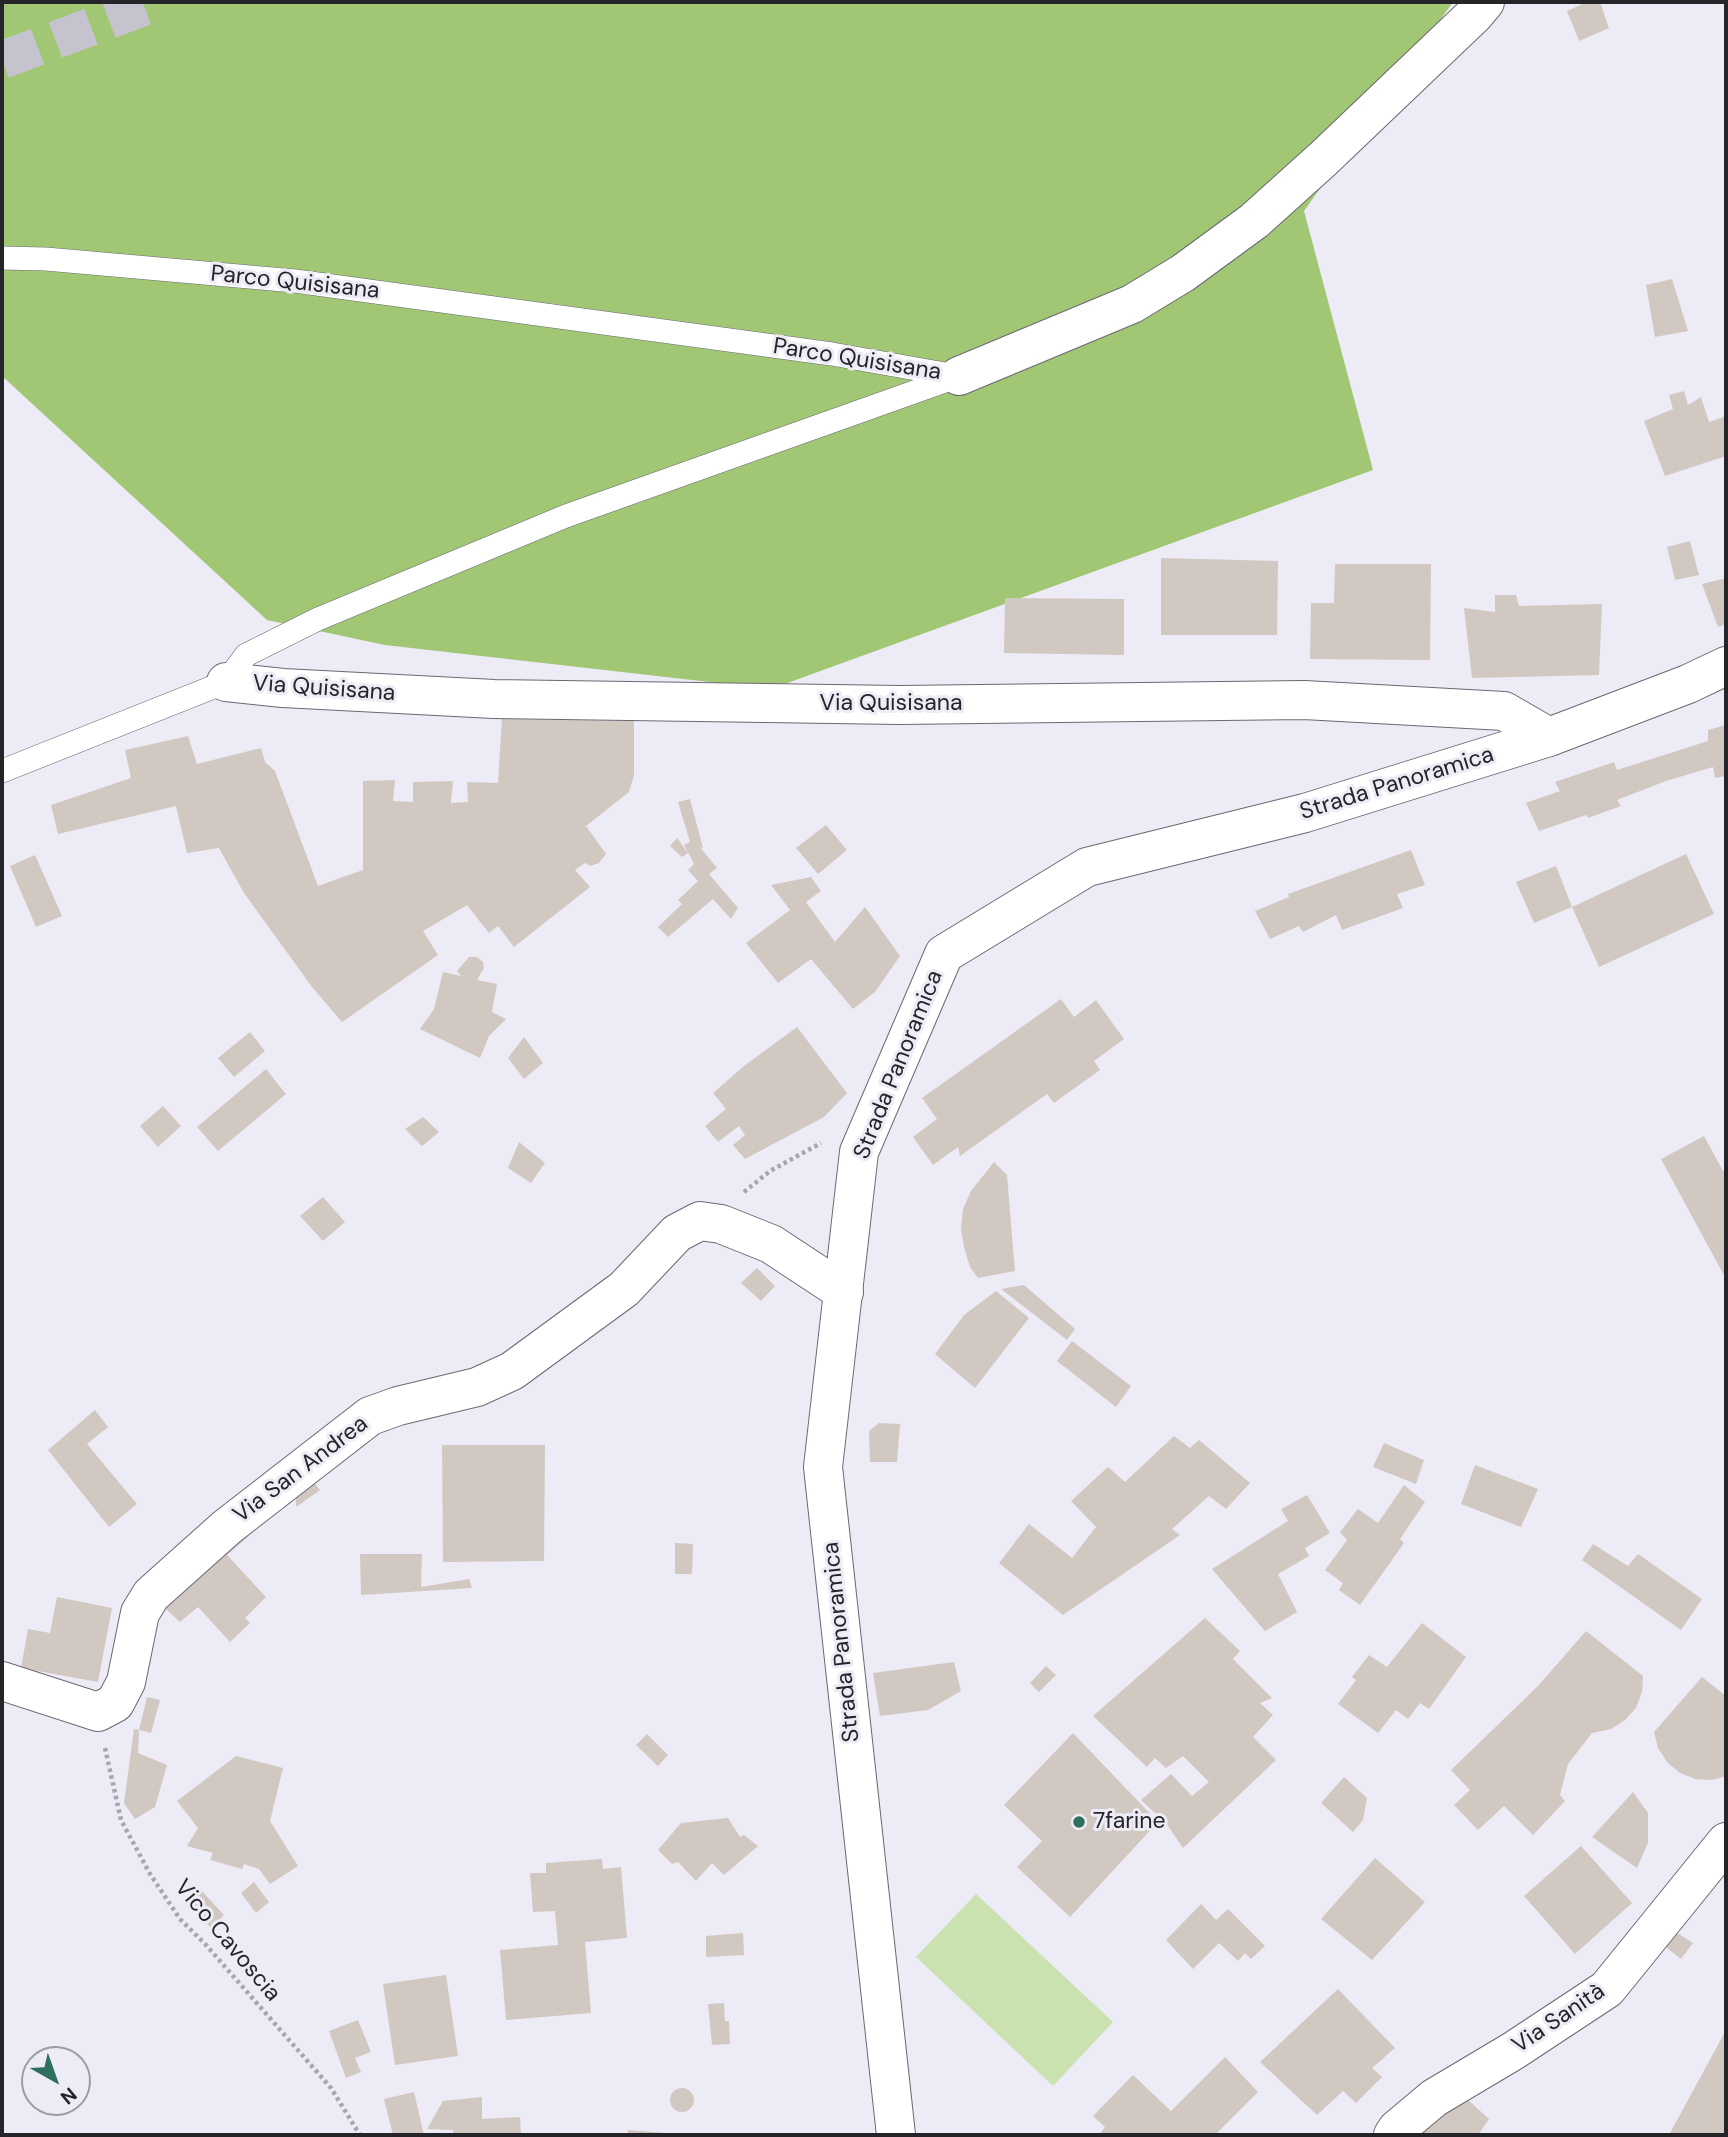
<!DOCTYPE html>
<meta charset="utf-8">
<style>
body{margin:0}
#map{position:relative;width:1728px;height:2137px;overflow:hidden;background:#edebf6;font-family:"DM Sans",sans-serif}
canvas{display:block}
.frame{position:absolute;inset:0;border:4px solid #252428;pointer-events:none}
.north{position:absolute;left:21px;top:2046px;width:70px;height:70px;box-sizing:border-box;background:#edebf6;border:2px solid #9d9ba4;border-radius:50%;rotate:140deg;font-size:19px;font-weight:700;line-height:28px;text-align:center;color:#252428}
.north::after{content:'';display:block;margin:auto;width:24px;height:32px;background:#2e6f5e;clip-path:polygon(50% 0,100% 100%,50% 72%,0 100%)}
</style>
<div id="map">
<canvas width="1728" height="2137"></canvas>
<div class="frame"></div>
<div class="north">N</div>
</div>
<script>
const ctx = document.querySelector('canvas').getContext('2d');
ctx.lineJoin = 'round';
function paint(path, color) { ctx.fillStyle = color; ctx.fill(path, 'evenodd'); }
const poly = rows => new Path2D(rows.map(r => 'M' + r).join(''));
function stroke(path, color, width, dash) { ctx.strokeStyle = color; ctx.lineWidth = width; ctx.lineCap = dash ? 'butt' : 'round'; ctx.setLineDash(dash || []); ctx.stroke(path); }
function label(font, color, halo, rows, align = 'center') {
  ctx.font = font + ' "DM Sans",sans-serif'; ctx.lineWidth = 6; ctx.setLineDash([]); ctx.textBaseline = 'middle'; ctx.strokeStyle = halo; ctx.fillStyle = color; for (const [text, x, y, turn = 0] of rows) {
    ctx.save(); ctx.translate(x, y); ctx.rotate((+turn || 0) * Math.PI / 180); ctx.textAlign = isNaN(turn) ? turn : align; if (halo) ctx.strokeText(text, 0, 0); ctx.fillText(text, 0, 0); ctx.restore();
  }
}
paint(poly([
 [976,1894,1113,2022,1053,2086,916,1957]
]), '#c9e2af');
paint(poly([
 [2,2,1453,2,1304,211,1373,470,771,689,385,645,267,620,2,376]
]), '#a1c775');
paint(poly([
 [1587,2,1600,2,1609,28,1579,41,1567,11],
 [1672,279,1688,331,1655,337,1646,285],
 [1684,391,1688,405,1701,397,1709,422,1726,416,1726,456,1665,476,1644,421,1673,409,1669,395],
 [1690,541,1699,575,1675,580,1667,547],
 [1161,558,1278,561,1277,635,1161,635],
 [1335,564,1431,564,1430,660,1310,659,1311,603,1334,603],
 [1726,578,1726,624,1718,627,1702,584],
 [1495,595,1516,595,1519,606,1602,604,1599,675,1472,678,1464,608,1495,612],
 [1005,598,1124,599,1124,655,1004,653],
 [502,719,634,721,634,775,629,792,586,826,606,854,599,863,590,866,585,863,575,870,590,887,514,947,498,926,489,933,467,905,423,931,438,955,342,1022,312,987,244,893,219,848,187,853,176,806,58,834,51,805,131,778,125,750,188,736,197,764,261,748,265,762,275,771,318,886,363,870,363,781,395,780,393,801,413,802,413,782,453,781,451,803,468,802,467,782,498,783],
 [1726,725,1726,776,1715,778,1713,767,1666,781,1617,800,1621,806,1588,818,1586,815,1539,831,1526,803,1560,791,1555,782,1614,762,1617,770,1708,741,1708,730],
 [690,799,703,848,700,847,717,868,709,874,738,908,731,919,713,899,668,937,658,927,682,904,678,900,698,881,688,870,694,864,684,845,690,842,678,802],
 [826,825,847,850,818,874,796,848],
 [677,838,688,853,682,857,670,846],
 [1411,850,1425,885,1397,894,1403,908,1342,930,1336,915,1303,932,1299,926,1270,939,1255,911,1289,897,1288,894],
 [1686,854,1714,914,1599,967,1572,907],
 [35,855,62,916,36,927,10,866],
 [1556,866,1572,907,1534,923,1516,882],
 [811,877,821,891,806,902,835,942,865,907,900,956,875,992,853,1009,811,959,778,983,746,943,790,910,771,885],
 [469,957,477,957,483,962,484,968,477,980,497,984,492,1012,506,1019,489,1036,480,1058,420,1029,434,1009,443,972,461,976,457,971],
 [1061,999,1074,1017,1096,1000,1124,1039,1094,1061,1100,1070,1054,1103,1047,1094,960,1156,958,1147,933,1165,913,1137,937,1119,922,1098],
 [797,1027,847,1093,824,1117,745,1159,733,1145,745,1135,739,1126,718,1142,705,1126,726,1109,713,1093,744,1066],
 [250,1032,265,1051,234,1077,218,1058],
 [524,1037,543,1063,524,1079,508,1058],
 [266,1069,286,1094,218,1151,197,1127],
 [163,1106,181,1126,158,1147,140,1126],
 [423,1117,439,1132,422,1146,405,1129],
 [1704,1136,1723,1171,1726,1170,1726,1279,1661,1159],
 [519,1142,545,1163,531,1183,508,1168],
 [994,1162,1007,1175,1015,1271,978,1278,970,1267,964,1247,961,1229,963,1209,971,1191],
 [323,1197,345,1222,323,1241,300,1216],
 [757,1268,775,1286,761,1301,741,1283],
 [1024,1285,1075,1329,1067,1340,1001,1289],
 [996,1291,1029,1318,975,1388,935,1354,964,1315],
 [1072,1341,1131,1386,1116,1407,1057,1361],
 [95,1410,108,1427,87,1444,137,1504,109,1527,48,1450],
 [879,1423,900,1424,897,1462,870,1462,869,1431],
 [1174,1436,1190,1448,1199,1440,1250,1483,1226,1509,1209,1496,1172,1529,1180,1535,1063,1615,999,1563,1029,1524,1072,1558,1096,1527,1071,1501,1108,1467,1125,1482],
 [1384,1443,1424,1460,1416,1484,1373,1467],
 [442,1445,545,1445,544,1561,443,1562],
 [1475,1465,1538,1489,1521,1527,1461,1504],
 [306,1473,320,1490,296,1507,295,1480],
 [1404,1485,1425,1502,1400,1539,1404,1543,1360,1605,1339,1590,1343,1583,1325,1570,1347,1540,1340,1532,1358,1509,1378,1523],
 [1307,1495,1330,1533,1305,1548,1309,1556,1278,1574,1297,1612,1265,1631,1212,1569,1288,1521,1281,1509],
 [239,1525,249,1536,227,1555,266,1597,245,1618,250,1623,230,1642,198,1607,180,1622,156,1600],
 [675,1543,693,1544,692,1574,675,1574],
 [1593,1544,1628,1566,1638,1554,1702,1599,1681,1630,1582,1560],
 [360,1554,422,1554,421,1587,469,1579,472,1588,361,1595],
 [57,1597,112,1608,98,1682,21,1668,28,1629,50,1633],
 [1205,1618,1240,1651,1233,1659,1272,1698,1260,1703,1273,1715,1253,1737,1276,1760,1183,1848,1166,1823,1141,1800,1171,1774,1192,1796,1209,1782,1183,1756,1166,1768,1155,1758,1147,1767,1093,1716],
 [1422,1623,1466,1657,1429,1709,1420,1703,1408,1719,1396,1710,1378,1733,1338,1704,1356,1680,1352,1677,1369,1655,1387,1667],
 [1586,1631,1643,1676,1642,1692,1636,1708,1625,1720,1611,1729,1592,1733,1568,1764,1560,1795,1565,1801,1533,1835,1504,1806,1478,1830,1454,1805,1470,1790,1451,1770,1538,1686],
 [954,1662,961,1691,928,1710,880,1716,873,1673],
 [1046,1666,1056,1675,1039,1692,1030,1683],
 [1702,1677,1726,1696,1726,1776,1712,1780,1695,1779,1680,1773,1667,1762,1658,1748,1654,1732],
 [147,1697,160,1700,151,1733,139,1730,138,1753,167,1765,155,1807,135,1819,124,1803,134,1729,139,1730],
 [1073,1733,1158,1822,1070,1917,1017,1867,1042,1841,1004,1805],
 [647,1734,668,1755,658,1766,636,1745],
 [236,1756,283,1768,270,1821,298,1866,270,1884,259,1869,244,1864,242,1869,210,1860,213,1853,187,1846,198,1828,177,1801],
 [1344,1777,1367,1798,1363,1820,1353,1832,1321,1803],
 [1633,1792,1648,1813,1648,1843,1637,1868,1592,1837],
 [728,1818,740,1837,744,1835,758,1846,724,1875,712,1863,696,1881,678,1862,672,1864,658,1850,681,1823],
 [1581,1846,1632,1903,1575,1954,1524,1896],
 [1375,1858,1425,1902,1372,1960,1321,1919],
 [602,1859,603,1869,621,1867,627,1938,585,1942,591,2013,506,2020,500,1950,558,1945,555,1911,533,1912,530,1873,546,1873,546,1863],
 [254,1882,269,1902,256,1913,241,1893],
 [199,1888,224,1915,211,1928,186,1901],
 [1201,1904,1216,1920,1228,1909,1265,1946,1251,1959,1245,1953,1238,1961,1219,1943,1193,1969,1166,1940],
 [1673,1930,1693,1943,1681,1959,1662,1944],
 [743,1933,744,1955,706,1957,706,1936],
 [446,1975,458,2056,395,2065,383,1984],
 [1338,1989,1395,2048,1372,2068,1382,2077,1356,2103,1343,2091,1317,2115,1260,2062],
 [724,2003,725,2021,729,2021,730,2044,712,2045,708,2004],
 [358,2020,371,2052,355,2058,361,2072,346,2078,329,2031],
 [1726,2030,1726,2135,1669,2135],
 [1225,2057,1258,2092,1215,2135,1099,2135,1105,2127,1093,2116,1133,2075,1171,2111],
 '670 2100a12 12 0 1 1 24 0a12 12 0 1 1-24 0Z',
 [414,2092,424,2135,393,2135,384,2099],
 [482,2097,482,2119,520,2117,521,2135,453,2135,453,2130,427,2129,443,2101],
 [1466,2098,1489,2119,1478,2135,1417,2135,1430,2120],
 [628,2130,667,2133,667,2135,627,2135]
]), '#d1c8c1');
stroke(poly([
 [2,60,157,2]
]), '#c5c3cd', 38, [38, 19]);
const lane = poly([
 [2,258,46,259,295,281,832,354,956,376],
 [2,771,226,682,246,655,318,619,566,516,959,376]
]);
const street = poly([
 [959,376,1132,304,1183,273,1254,221,1323,159,1474,15,1485,2],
 [226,682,283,688,494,699,900,705,1304,700,1504,711,1549,737],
 [2,1681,98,1712,115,1703,126,1682,140,1613,151,1595,227,1527,370,1416,398,1406,477,1387,512,1371,624,1289,677,1233,700,1221,721,1224,771,1244,844,1292],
 [1393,2135,1397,2129,1434,2098,1513,2051,1607,1989,1726,1842]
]);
const secondary = poly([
 [896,2135,823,1467,859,1152,944,954,1087,867,1305,813,1549,737,1688,684,1726,666]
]);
stroke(lane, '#6a6972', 24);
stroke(street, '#6a6972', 40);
stroke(secondary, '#6a6972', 40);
stroke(poly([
 [744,1192,770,1171,821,1143],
 [105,1748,121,1820,150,1874,180,1919,206,1945,331,2088,360,2135]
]), '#a7a6ae', 4.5, [3.5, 3.5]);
stroke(lane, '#fff', 23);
stroke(street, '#fff', 38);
stroke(secondary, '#fff', 38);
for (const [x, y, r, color] of [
 [1079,1822,7,"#2e6f5e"]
]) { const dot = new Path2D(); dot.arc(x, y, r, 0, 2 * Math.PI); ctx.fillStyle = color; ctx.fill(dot); stroke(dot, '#edebf6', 2.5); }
label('23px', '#252428', '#edebf6', [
 ["Parco Quisisana",295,283,6],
 ["Parco Quisisana",857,360,9],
 ["Via Quisisana",324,689,4],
 ["Via Quisisana",891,704],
 ["Strada Panoramica",1397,784,-17],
 ["Strada Panoramica",899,1065,-68],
 ["Via San Andrea",301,1470,-37],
 ["Strada Panoramica",842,1642,-96],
 ["Vico Cavoscia",227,1941,50],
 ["Via Sanità",1559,2019,-34]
]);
label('23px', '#252428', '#edebf6', [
 ["7farine",1093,1822]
], 'left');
</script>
